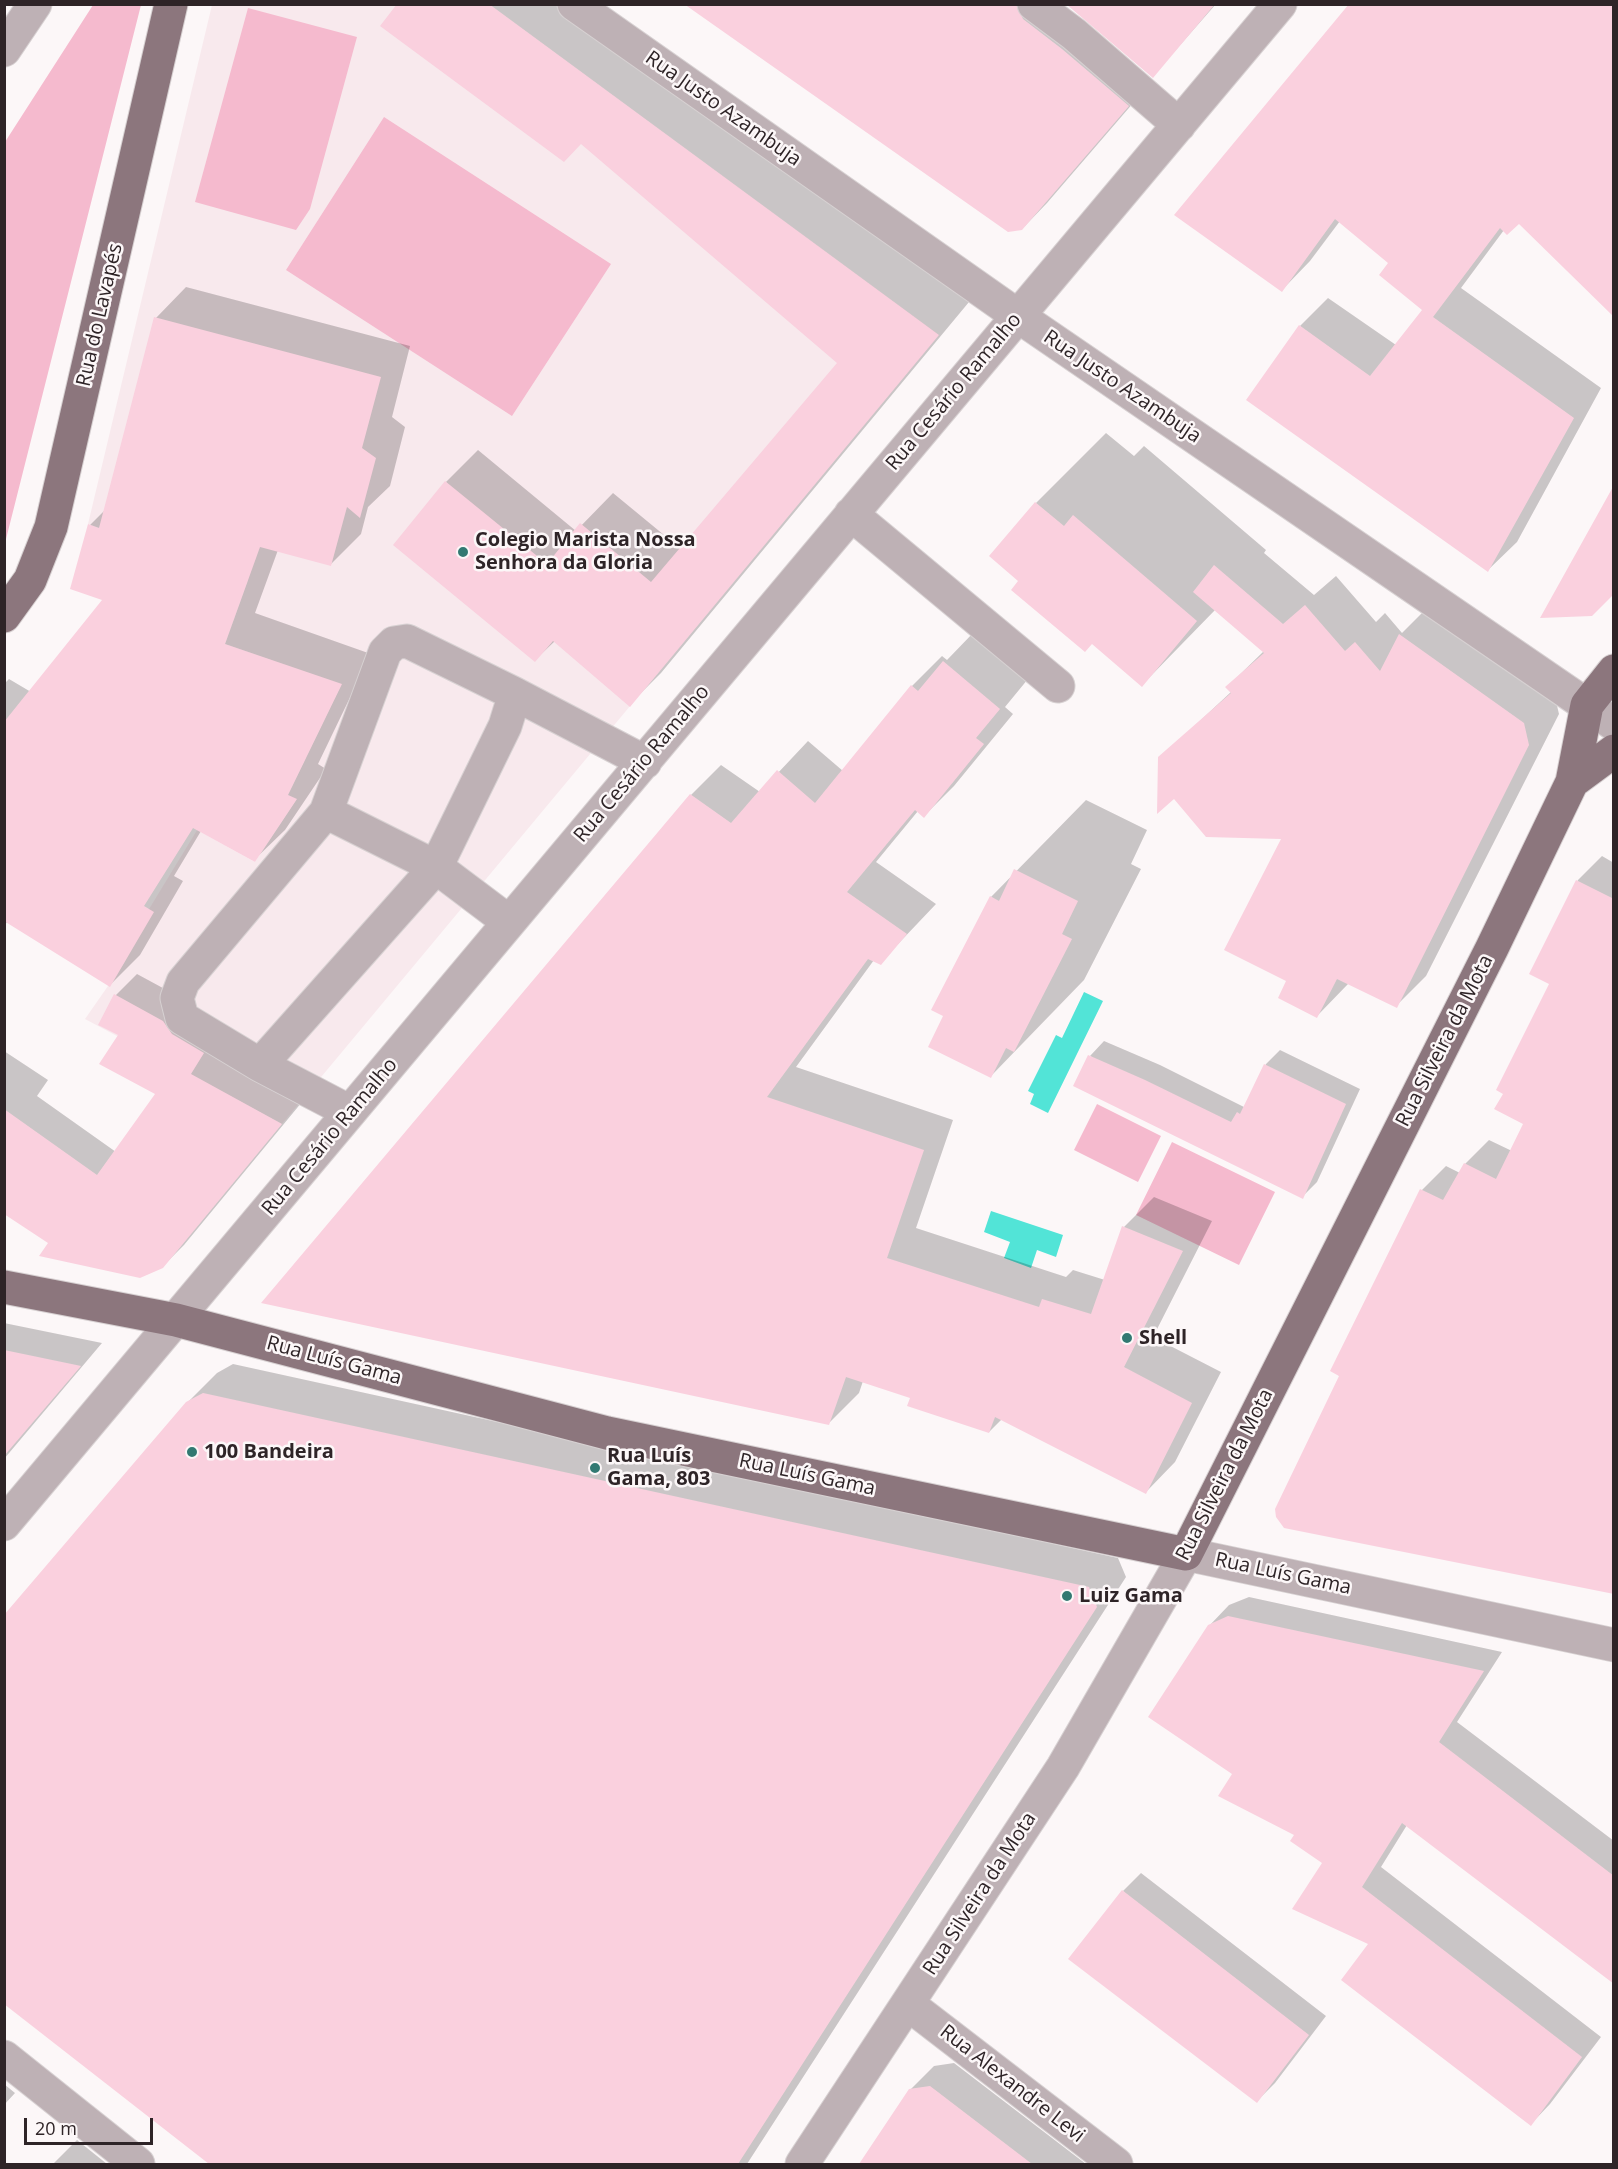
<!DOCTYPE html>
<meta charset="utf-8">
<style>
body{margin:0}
#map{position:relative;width:1618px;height:2169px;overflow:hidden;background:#fcf7f8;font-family:"Open Sans",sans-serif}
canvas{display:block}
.frame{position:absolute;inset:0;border:6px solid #2e2427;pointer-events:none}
.scale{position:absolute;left:24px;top:2118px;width:129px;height:27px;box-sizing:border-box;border:3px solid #2e2427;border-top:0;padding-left:8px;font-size:18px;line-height:21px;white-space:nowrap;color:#2e2427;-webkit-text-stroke:4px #fcf7f8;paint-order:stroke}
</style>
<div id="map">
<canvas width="1618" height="2169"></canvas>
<div class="frame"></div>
<div class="scale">20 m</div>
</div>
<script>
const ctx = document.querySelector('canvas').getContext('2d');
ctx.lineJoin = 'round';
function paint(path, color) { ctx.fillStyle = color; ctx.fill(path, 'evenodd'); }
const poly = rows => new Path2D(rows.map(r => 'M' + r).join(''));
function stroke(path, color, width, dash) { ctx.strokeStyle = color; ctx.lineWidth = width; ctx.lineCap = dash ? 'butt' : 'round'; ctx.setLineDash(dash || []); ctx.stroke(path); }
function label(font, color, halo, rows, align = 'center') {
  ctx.font = font + ' "Open Sans",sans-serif'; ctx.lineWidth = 5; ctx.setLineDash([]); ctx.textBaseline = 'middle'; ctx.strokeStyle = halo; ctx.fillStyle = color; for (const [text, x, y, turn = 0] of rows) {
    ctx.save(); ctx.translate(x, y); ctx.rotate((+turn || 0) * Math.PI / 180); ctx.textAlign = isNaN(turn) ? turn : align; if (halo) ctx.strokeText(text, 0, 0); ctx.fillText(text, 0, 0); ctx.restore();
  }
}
paint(poly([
 [212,5,489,5,939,335,282,1124,85,1019,124,963,149,909,197,830,255,862,296,800,288,795,341,685,225,644,248,580,88,524]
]), '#f8e9ed');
paint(poly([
 [93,5,141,5,5,543,5,142],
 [248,8,357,37,310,209,296,230,195,202],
 [384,117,611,264,512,416,286,270],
 [1097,1104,1161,1136,1138,1182,1074,1150],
 [1172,1142,1275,1192,1239,1265,1136,1215]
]), '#f5bace');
paint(poly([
 [1084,992,1103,1001,1048,1113,1030,1104,1034,1094,1028,1091,1056,1035,1062,1038],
 [991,1211,1063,1235,1056,1257,1037,1250,1031,1268,1004,1258,1010,1242,984,1232]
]), '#52e4d7');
paint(poly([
 [399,4,564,4,969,302,661,673,629,705,555,641,535,660,446,482,478,450,576,531,613,493,681,549,839,363,582,142],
 [686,4,1062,4,1153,80,1047,203,1022,229],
 [1068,4,1216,4,1153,76],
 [1176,215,1519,222,1504,230,1461,288,1601,388,1517,542,1488,570,1300,326,1328,298,1396,345,1425,310,1390,263,1340,221,1310,261,1282,290],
 [186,287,410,346,392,417,405,427,390,486,368,507,361,534,331,564,278,550,255,613,371,654,318,764,326,769,285,830,254,860,201,831,174,876,183,881,140,955,110,985,8,921,4,926,4,684,9,679,31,692,104,600,90,525,105,510,156,318],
 [1106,433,1134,456,1144,446,1266,550,1264,553,1314,595,1336,576,1376,622,1385,613,1402,633,1430,605,1554,693,1559,714,1426,976,1396,1006,1349,983,1317,1016,1288,980,1283,837,1160,758,1231,692,1227,687,1264,651,1216,609,1142,685,1020,581,1036,503],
 [974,632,1028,679,1005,707,1013,714,954,786,924,816,918,811,876,862,936,904,880,963,874,960,796,1067,953,1120,916,1228,1066,1277,1073,1270,1105,1280,1124,1227,1154,1197,1212,1221,1153,1337,1221,1372,1175,1462,1146,1492,1002,1419,989,1432,912,1397,863,1381,859,1393,829,1423,264,1302,691,795,721,765,760,792,808,741,843,771,912,686,942,656,947,660],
 [1086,800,1147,830,1131,864,1141,869,1084,980,991,1076,945,1015,991,897],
 [1602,856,1614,863,1614,1593,1332,1370,1422,1190,1446,1166,1460,1173,1465,1164,1489,1140,1512,1151,1525,1124,1505,1093,1551,983,1531,973,1578,880],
 [137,974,185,1000,302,1102,184,1245,162,1267,50,1243,4,1212,4,1051,48,1080,37,1096,116,1152,158,1094,120,1035,116,995],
 [1104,1041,1160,1065,1244,1107,1266,1064,1280,1050,1360,1089,1317,1182,1302,1197,1090,1056],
 [4,1323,102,1343,4,1459],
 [233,1364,1118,1558,1126,1577,747,2164,214,2164,4,2002,187,1403,217,1373],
 [1249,1597,1502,1652,1457,1722,1614,1841,1614,1982,1407,1825,1381,1867,1601,2037,1550,2104,1531,2124,1370,1943,1324,1862,1234,1773,1209,1626,1229,1605],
 [1141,1873,1326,2016,1275,2083,1257,2101,1123,1891],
 [954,2063,1086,2164,862,2164,910,2090,934,2066],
 [4,2084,15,2093,4,2105],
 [77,2140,107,2164,53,2164]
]), '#0003');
paint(poly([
 [397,4,489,4,939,335,630,707,553,641,535,662,393,545,445,481,547,564,580,523,651,582,837,363,581,144,564,162,380,26],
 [684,4,1016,4,1023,19,1062,49,1129,106,1022,230,1008,232],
 [1066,4,1215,4,1153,78],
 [1349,4,1614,4,1614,317,1519,224,1507,235,1500,228,1433,317,1574,418,1488,572,1246,400,1299,325,1370,376,1422,310,1379,275,1388,263,1335,219,1282,292,1174,215],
 [154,317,381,377,362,448,376,458,360,518,347,507,331,566,260,547,225,644,342,684,288,795,297,799,255,862,193,828,144,906,154,912,110,987,4,921,4,722,102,600,70,589,88,524,99,528],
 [1614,485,1614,594,1592,616,1540,618],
 [1035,502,1064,526,1073,515,1197,621,1142,687,1092,644,1085,652,1011,590,1018,581,989,556],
 [1214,565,1283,624,1305,605,1345,651,1355,642,1380,671,1399,634,1524,723,1529,745,1397,1008,1337,979,1317,1018,1278,998,1286,981,1224,950,1281,839,1206,837,1174,799,1157,814,1158,757,1231,693,1225,687,1264,653,1193,592],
 [943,661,1000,709,976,738,984,744,924,818,915,810,847,892,907,934,881,965,868,959,767,1097,924,1150,887,1258,1039,1307,1042,1299,1091,1314,1122,1226,1183,1251,1124,1367,1192,1403,1146,1494,995,1417,989,1433,907,1406,910,1398,846,1377,829,1425,261,1303,690,794,731,823,777,770,815,803,911,685,918,691],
 [1014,869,1078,901,1062,934,1072,939,1014,1052,1006,1048,991,1078,928,1047,943,1016,931,1010,990,896,999,901],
 [1576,880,1614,899,1614,1594,1284,1528,1276,1517,1275,1509,1339,1376,1330,1371,1420,1189,1443,1200,1464,1163,1496,1179,1523,1124,1494,1109,1503,1094,1496,1090,1549,984,1529,974],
 [114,994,163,1021,172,1034,204,1053,191,1074,282,1124,163,1268,140,1278,39,1256,48,1243,4,1214,4,1109,97,1175,155,1094,99,1064,118,1035,98,1025],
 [1088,1055,1145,1080,1231,1122,1237,1112,1240,1114,1264,1064,1346,1104,1303,1199,1073,1086],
 [4,1350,81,1366,4,1456],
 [203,1393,1089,1587,1097,1607,738,2164,209,2164,4,2004,4,1615,186,1402],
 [1228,1616,1484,1671,1439,1742,1614,1876,1614,1984,1402,1823,1362,1887,1582,2057,1531,2126,1341,1980,1368,1944,1292,1909,1322,1863,1290,1841,1294,1835,1218,1796,1232,1774,1148,1717,1208,1625],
 [1122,1890,1309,2035,1257,2103,1068,1959],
 [930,2086,1032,2164,859,2164,909,2089]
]), '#fad0de');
const minor = poly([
 [574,4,1018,316,1614,724],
 [1034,4,1074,34,1179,125],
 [4,50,35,4],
 [851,514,1058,686],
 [515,694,645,762],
 [326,812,436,867,505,726,515,694,407,641,394,643,385,652,326,812,183,982,177,998,182,1018,260,1065,436,867,509,922],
 [260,1065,350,1112],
 [4,1524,1280,4],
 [908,2004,1116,2164],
 [4,2057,138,2164],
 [802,2164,1063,1767,1186,1554,1614,1645]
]);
const major = poly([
 [4,616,30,580,51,527,171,4],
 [1572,782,1614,751],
 [4,1287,176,1320,607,1433,1186,1554,1492,948,1572,782,1587,705,1614,671]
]);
stroke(minor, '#d7d1d2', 35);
stroke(major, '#d7d1d2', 35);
stroke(minor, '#beb1b5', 33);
stroke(major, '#8c767d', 33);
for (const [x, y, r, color] of [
 [463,552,6,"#327972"],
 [1127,1338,6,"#327972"],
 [192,1452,6,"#327972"],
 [595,1468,6,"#327972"],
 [1067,1596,6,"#327972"]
]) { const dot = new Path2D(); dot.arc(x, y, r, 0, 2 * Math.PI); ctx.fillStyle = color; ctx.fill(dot); stroke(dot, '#fcf7f8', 2); }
label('20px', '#2e2427', '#fcf7f8', [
 ["Rua Justo Azambuja",723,109,35],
 ["Rua do Lavapés",100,315,-77],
 ["Rua Justo Azambuja",1122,387,34],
 ["Rua Cesário Ramalho",954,392,-50],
 ["Rua Cesário Ramalho",642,764,-50],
 ["Rua Silveira da Mota",1445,1041,-63],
 ["Rua Cesário Ramalho",330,1137,-50],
 ["Rua Luís Gama",334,1361,15],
 ["Rua Luís Gama",807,1475,12],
 ["Rua Silveira da Mota",1225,1475,-63],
 ["Rua Luís Gama",1283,1574,12],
 ["Rua Silveira da Mota",980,1894,-57],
 ["Rua Alexandre Levi",1012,2084,38]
]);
label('bold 20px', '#2e2427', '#fcf7f8', [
 ["Colegio Marista Nossa",475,540],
 ["Senhora da Gloria",475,563],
 ["Shell",1139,1338],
 ["100 Bandeira",204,1452],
 ["Rua Luís",607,1456],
 ["Gama, 803",607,1479],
 ["Luiz Gama",1079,1596]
], 'left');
</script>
